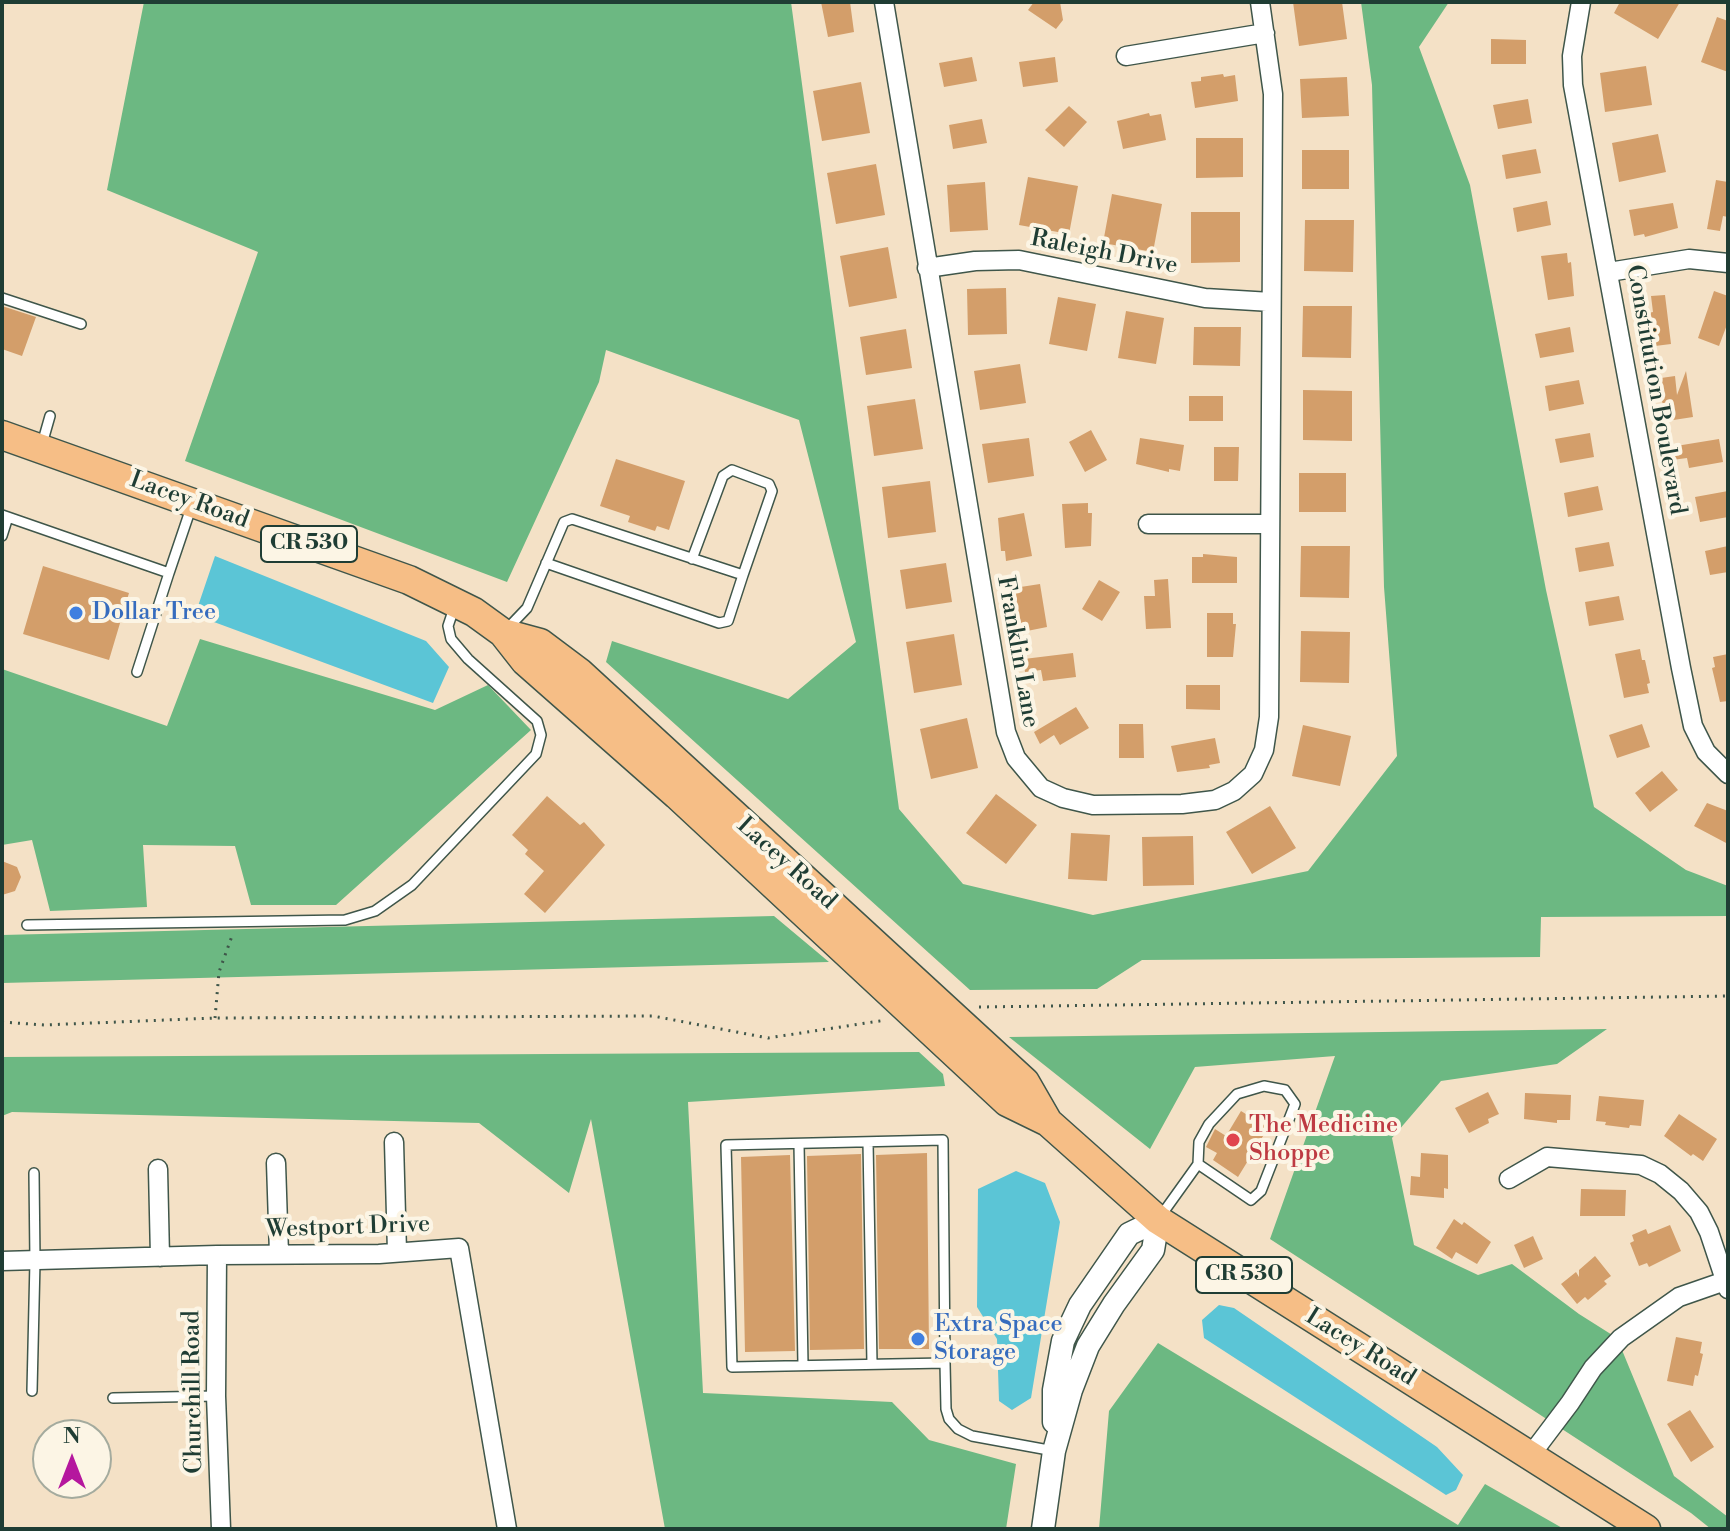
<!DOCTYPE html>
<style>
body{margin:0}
#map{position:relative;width:1730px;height:1531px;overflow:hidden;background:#f4e1c6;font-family:"Libre Bodoni",serif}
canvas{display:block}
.frame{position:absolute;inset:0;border:4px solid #1f3d34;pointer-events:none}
.north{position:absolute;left:32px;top:1419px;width:80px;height:80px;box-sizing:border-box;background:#fcf5e5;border:2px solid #a4ab9e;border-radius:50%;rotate:0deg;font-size:22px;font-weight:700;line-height:32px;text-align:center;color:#1f3d34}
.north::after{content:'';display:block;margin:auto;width:28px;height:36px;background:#b5179e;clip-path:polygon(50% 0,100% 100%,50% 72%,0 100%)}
</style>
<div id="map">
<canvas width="1730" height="1531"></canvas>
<div class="frame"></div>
<div class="north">N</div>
</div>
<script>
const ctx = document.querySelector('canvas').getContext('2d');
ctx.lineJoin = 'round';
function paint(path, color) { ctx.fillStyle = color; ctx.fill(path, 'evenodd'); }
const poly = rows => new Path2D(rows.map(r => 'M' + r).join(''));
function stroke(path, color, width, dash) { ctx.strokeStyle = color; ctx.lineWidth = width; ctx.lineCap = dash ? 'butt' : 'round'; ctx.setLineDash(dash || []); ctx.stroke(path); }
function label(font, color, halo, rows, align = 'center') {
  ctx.font = font + ' "Libre Bodoni",serif'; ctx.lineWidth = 8; ctx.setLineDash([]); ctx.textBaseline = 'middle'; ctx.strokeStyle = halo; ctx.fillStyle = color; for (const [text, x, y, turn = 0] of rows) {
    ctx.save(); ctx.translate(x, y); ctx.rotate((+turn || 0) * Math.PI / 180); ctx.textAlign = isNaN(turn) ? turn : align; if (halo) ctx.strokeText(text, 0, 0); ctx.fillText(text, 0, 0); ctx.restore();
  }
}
paint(poly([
 [144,2,791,2,899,809,963,884,1093,915,1308,871,1397,756,1384,587,1372,85,1361,2,1449,2,1419,47,1470,185,1546,590,1594,807,1686,870,1728,886,1728,916,1541,917,1540,957,1142,960,1097,989,970,990,606,662,612,641,788,699,856,642,799,420,606,350,599,382,507,582,185,461,258,252,107,190],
 [200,639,435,710,488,685,531,730,336,905,251,905,235,846,143,845,147,907,50,911,32,840,2,845,2,669,167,726],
 [774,916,829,962,2,983,2,935],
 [1607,1029,1557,1064,1441,1081,1392,1138,1414,1245,1478,1275,1512,1264,1579,1314,1617,1338,1674,1476,1728,1517,1728,1529,1711,1529,1691,1513,1270,1239,1335,1056,1195,1067,1150,1149,1009,1037],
 [919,1052,943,1074,945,1086,688,1102,703,1393,892,1402,929,1440,1016,1464,1006,1529,665,1529,591,1119,569,1193,479,1123,12,1112,2,1116,2,1057],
 [1158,1343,1458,1525,1485,1484,1564,1529,1099,1529,1109,1411]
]), '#6cb882');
paint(poly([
 [215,556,426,641,449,667,433,703,195,615],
 [1016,1171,1045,1183,1060,1222,1031,1398,1012,1410,999,1401,997,1339,977,1307,978,1189],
 [1219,1305,1234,1308,1437,1447,1463,1475,1456,1490,1446,1495,1204,1338,1202,1320]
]), '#5bc5d6');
paint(poly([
 [821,2,850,2,854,32,828,37],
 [1034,2,1060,2,1063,20,1056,29,1028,10],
 [1293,2,1342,2,1347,39,1299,46],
 [1620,2,1680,2,1658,39,1614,13],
 [1717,17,1728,21,1728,72,1701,62],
 [1491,39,1526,40,1526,64,1491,64],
 [972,57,977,81,944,87,939,63],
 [1055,57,1058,82,1023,87,1019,62],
 [1646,66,1652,105,1605,112,1600,73],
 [1223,74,1224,77,1235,75,1238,101,1195,108,1191,82,1201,81,1201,77],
 [1347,77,1349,116,1302,118,1300,79],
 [861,82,870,133,822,141,813,91],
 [1528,99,1532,123,1498,129,1493,105],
 [1069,106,1087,122,1064,147,1045,130],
 [1149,113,1150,116,1161,114,1166,140,1123,149,1117,121],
 [982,119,987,143,953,149,949,125],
 [1658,134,1666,172,1619,182,1612,143],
 [1196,138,1243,138,1243,177,1196,178],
 [1536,149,1541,173,1506,179,1502,155],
 [1302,150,1349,150,1349,189,1302,189],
 [876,164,885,215,836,224,827,173],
 [1028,177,1078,186,1069,234,1019,225],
 [1716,180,1728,182,1728,217,1723,216,1720,231,1707,229],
 [985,182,988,230,950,232,947,185],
 [1112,194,1162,204,1153,252,1103,243],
 [1547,201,1551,225,1517,232,1513,208],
 [1673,203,1678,228,1645,237,1644,234,1634,236,1629,210],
 [1191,212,1240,212,1240,262,1191,263],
 [1305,220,1354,220,1353,272,1304,271],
 [888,247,897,298,849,307,840,256],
 [1567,253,1568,263,1571,262,1574,296,1548,300,1541,256],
 [1006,288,1007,334,968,335,967,289],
 [1714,291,1728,296,1728,322,1719,346,1698,338],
 [1665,295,1671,344,1647,347,1643,314,1653,312,1651,296],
 [1058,297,1096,304,1087,351,1049,344],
 [2,306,36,317,22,356,2,349],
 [1303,306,1352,306,1351,358,1302,357],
 [1126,311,1164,318,1156,364,1118,358],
 [1194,327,1241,327,1240,366,1193,365],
 [1570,327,1574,352,1540,358,1535,334],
 [906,329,912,368,866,375,860,337],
 [1020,364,1026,403,980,410,974,371],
 [1686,371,1693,417,1667,421,1659,389,1663,388,1661,378,1675,376,1677,395],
 [1579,380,1584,404,1549,411,1545,386],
 [1303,390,1352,391,1352,441,1303,440],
 [1189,396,1223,396,1223,421,1189,421],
 [915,399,923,449,874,456,867,406],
 [1091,430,1107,460,1085,472,1069,442],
 [1590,433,1594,457,1560,463,1555,439],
 [1029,438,1034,476,988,483,982,444],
 [1140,438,1184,445,1180,471,1169,469,1169,472,1136,464],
 [1719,439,1723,462,1689,468,1687,458,1672,460,1670,447],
 [1214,447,1239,447,1238,481,1214,481],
 [616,459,685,481,669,530,657,526,655,531,628,522,630,516,600,506],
 [1299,473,1346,473,1346,512,1299,512],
 [930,481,936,532,888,538,882,487],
 [1598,486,1603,510,1568,517,1564,493],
 [1728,491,1728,517,1700,522,1695,497],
 [1088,503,1088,513,1092,513,1091,546,1065,548,1062,504],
 [1024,513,1032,556,1006,561,1005,551,1001,551,998,518],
 [1609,542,1614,566,1579,572,1575,548],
 [1301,546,1350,546,1349,598,1300,597],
 [1728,546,1728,572,1710,575,1705,551],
 [1203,554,1237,557,1237,583,1192,583,1192,557,1203,557],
 [946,563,952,602,906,609,900,570],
 [43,566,129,593,109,660,23,634],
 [1168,579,1171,628,1146,629,1144,596,1155,596,1154,580],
 [1099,580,1120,592,1102,621,1082,609],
 [1040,584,1047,627,1022,632,1020,621,1017,622,1014,588],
 [1619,596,1624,620,1589,626,1585,602],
 [1207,613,1233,613,1233,624,1236,624,1233,657,1207,657],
 [1301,631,1350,632,1349,683,1300,682],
 [954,634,962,685,914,693,906,642],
 [1640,649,1642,660,1645,660,1650,683,1647,684,1649,693,1624,698,1615,654],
 [1073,653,1076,677,1043,681,1041,670,1025,672,1024,659],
 [1728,654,1728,701,1720,702,1712,668,1715,667,1713,657],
 [1186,685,1220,685,1220,710,1186,709],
 [1076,707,1089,728,1060,745,1054,735,1040,744,1034,732],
 [967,718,978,768,931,779,920,729],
 [1119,724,1143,724,1144,758,1119,758],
 [1642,724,1650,747,1617,758,1609,735],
 [1303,725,1351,736,1340,786,1292,776],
 [1215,738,1220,763,1209,765,1210,768,1177,772,1171,746],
 [1662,771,1678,790,1650,812,1635,793],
 [996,794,1037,825,1006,864,966,833],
 [547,796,580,825,584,822,605,845,545,913,524,894,544,871,525,854,528,850,512,835],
 [1707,803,1728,811,1728,844,1694,826],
 [1270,806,1296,848,1252,874,1226,832],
 [1071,833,1110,835,1107,881,1068,879],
 [1193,836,1194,885,1143,886,1142,837],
 [2,861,17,867,21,877,15,891,2,895],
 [1488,1092,1499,1114,1488,1119,1489,1123,1469,1133,1455,1108],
 [1525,1093,1571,1095,1570,1120,1557,1120,1557,1123,1524,1119],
 [1599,1096,1644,1100,1641,1126,1630,1125,1629,1128,1605,1125,1606,1122,1596,1121],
 [1241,1111,1268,1128,1238,1177,1213,1160,1217,1153,1206,1147,1215,1129,1226,1136],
 [1679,1114,1717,1139,1703,1161,1693,1154,1691,1156,1664,1136],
 [927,1153,929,1349,879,1349,876,1155],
 [1421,1153,1448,1155,1448,1189,1444,1188,1444,1198,1410,1195,1411,1176,1420,1177],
 [861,1154,864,1349,810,1350,807,1156],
 [790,1155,795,1351,745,1352,741,1157],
 [1581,1189,1626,1190,1625,1216,1580,1216],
 [1454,1219,1462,1225,1464,1222,1491,1242,1477,1264,1456,1252,1452,1259,1436,1248],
 [1670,1225,1681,1251,1649,1267,1647,1263,1639,1266,1630,1243,1634,1241,1632,1235,1646,1229,1648,1234],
 [1533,1236,1543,1259,1524,1268,1514,1245],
 [1595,1256,1611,1276,1604,1281,1607,1284,1588,1300,1585,1297,1577,1304,1561,1284,1576,1272,1579,1277,1579,1270],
 [1676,1337,1702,1342,1700,1353,1703,1354,1698,1376,1695,1375,1693,1386,1667,1381],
 [1690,1410,1714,1447,1691,1462,1667,1424]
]), '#d39e6a');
const service = poly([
 [2,298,81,324],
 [42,444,50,416],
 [2,515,169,573,192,505],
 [2,536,8,517],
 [692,559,723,476,732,470,769,484,772,491,743,575],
 [506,630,527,608,564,522,572,519,743,575,728,621,719,623,546,563],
 [137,672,169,573],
 [27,925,345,920,375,911,412,885,536,754,541,735,537,721,468,659,451,639,448,626,455,605],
 [868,1142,872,1364],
 [799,1144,803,1365],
 [1160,1217,1198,1164,1199,1142,1209,1124,1237,1094,1264,1086,1285,1090,1295,1104,1261,1191,1251,1200,1198,1164],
 [945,1363,732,1367,726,1145,943,1140,945,1363,946,1409,949,1419,958,1429,972,1436,1054,1451],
 [32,1391,35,1261,34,1173],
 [113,1398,216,1396]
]);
const minor = poly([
 [884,2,1006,732,1016,758,1041,788,1063,798,1093,805,1182,804,1215,800,1234,791,1253,774,1264,750,1269,717,1273,94,1260,2],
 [1581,2,1572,56,1573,85,1681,668,1693,726,1706,752,1728,774],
 [1126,56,1265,33],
 [927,268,975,261,1019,260,1205,298,1271,302],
 [1609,272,1689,259,1728,263],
 [1148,524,1269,524],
 [394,1142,397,1252],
 [276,1163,279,1254],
 [158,1169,160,1257],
 [1509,1179,1547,1157,1641,1165,1660,1174,1681,1191,1699,1212,1709,1232,1728,1289],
 [217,1255,216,1396,221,1529],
 [2,1261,217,1255,379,1254,459,1248,507,1529],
 [1530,1456,1570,1403,1593,1368,1621,1338,1679,1297,1728,1280]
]);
const tertiary = poly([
 [1054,1422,1054,1390,1063,1341,1080,1305,1129,1234,1158,1220],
 [1043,1529,1054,1451,1071,1390,1088,1346,1114,1304,1153,1250,1158,1220]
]);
const primary = poly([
 [2,435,409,580,474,612,503,633,525,661,677,795,1007,1102,1048,1122,1158,1220,1646,1529],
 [503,633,540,643,580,673,1025,1082,1048,1122]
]);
stroke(service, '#3f564a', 12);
stroke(minor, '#3f564a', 21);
stroke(tertiary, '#3f564a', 25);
stroke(primary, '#3f564a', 31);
stroke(poly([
 [979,1007,1728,996],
 [215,1018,219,972,232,936],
 [2,1022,44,1025,215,1018,653,1016,768,1038,886,1020]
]), '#3f564a', 3, [2, 6]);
stroke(service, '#fff', 9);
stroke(minor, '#fff', 18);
stroke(tertiary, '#fff', 22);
stroke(primary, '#f6be86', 28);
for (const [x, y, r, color] of [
 [76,613,8,"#3f7fe0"],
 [1233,1140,8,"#e0444e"],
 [918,1339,8,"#3f7fe0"]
]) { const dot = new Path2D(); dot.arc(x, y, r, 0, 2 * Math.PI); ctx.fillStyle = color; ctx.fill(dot); stroke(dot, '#fcf5e5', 3); }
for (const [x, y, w] of [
 [309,544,96],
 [1244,1275,96]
]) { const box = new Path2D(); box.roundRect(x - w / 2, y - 18, w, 36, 6); ctx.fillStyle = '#fcf5e5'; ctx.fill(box); stroke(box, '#1f3d34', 2); }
label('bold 22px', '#1f3d34', null, [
 ["CR 530",309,544],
 ["CR 530",1244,1275]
]);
label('24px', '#1f3d34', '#fcf5e5', [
 ["Raleigh Drive",1104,253,11],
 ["Constitution Boulevard",1655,390,80],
 ["Lacey Road",189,501,20],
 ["Franklin Lane",1017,652,80],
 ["Lacey Road",786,864,42],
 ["Westport Drive",348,1228,-2],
 ["Lacey Road",1360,1348,32],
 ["Churchill Road",194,1392,-91]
]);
label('24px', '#366cbe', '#fcf5e5', [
 ["Dollar Tree",92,613],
 ["Extra Space",934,1325],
 ["Storage",934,1353]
], 'left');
label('24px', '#be3a42', '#fcf5e5', [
 ["The Medicine",1249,1126],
 ["Shoppe",1249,1154]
], 'left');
</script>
